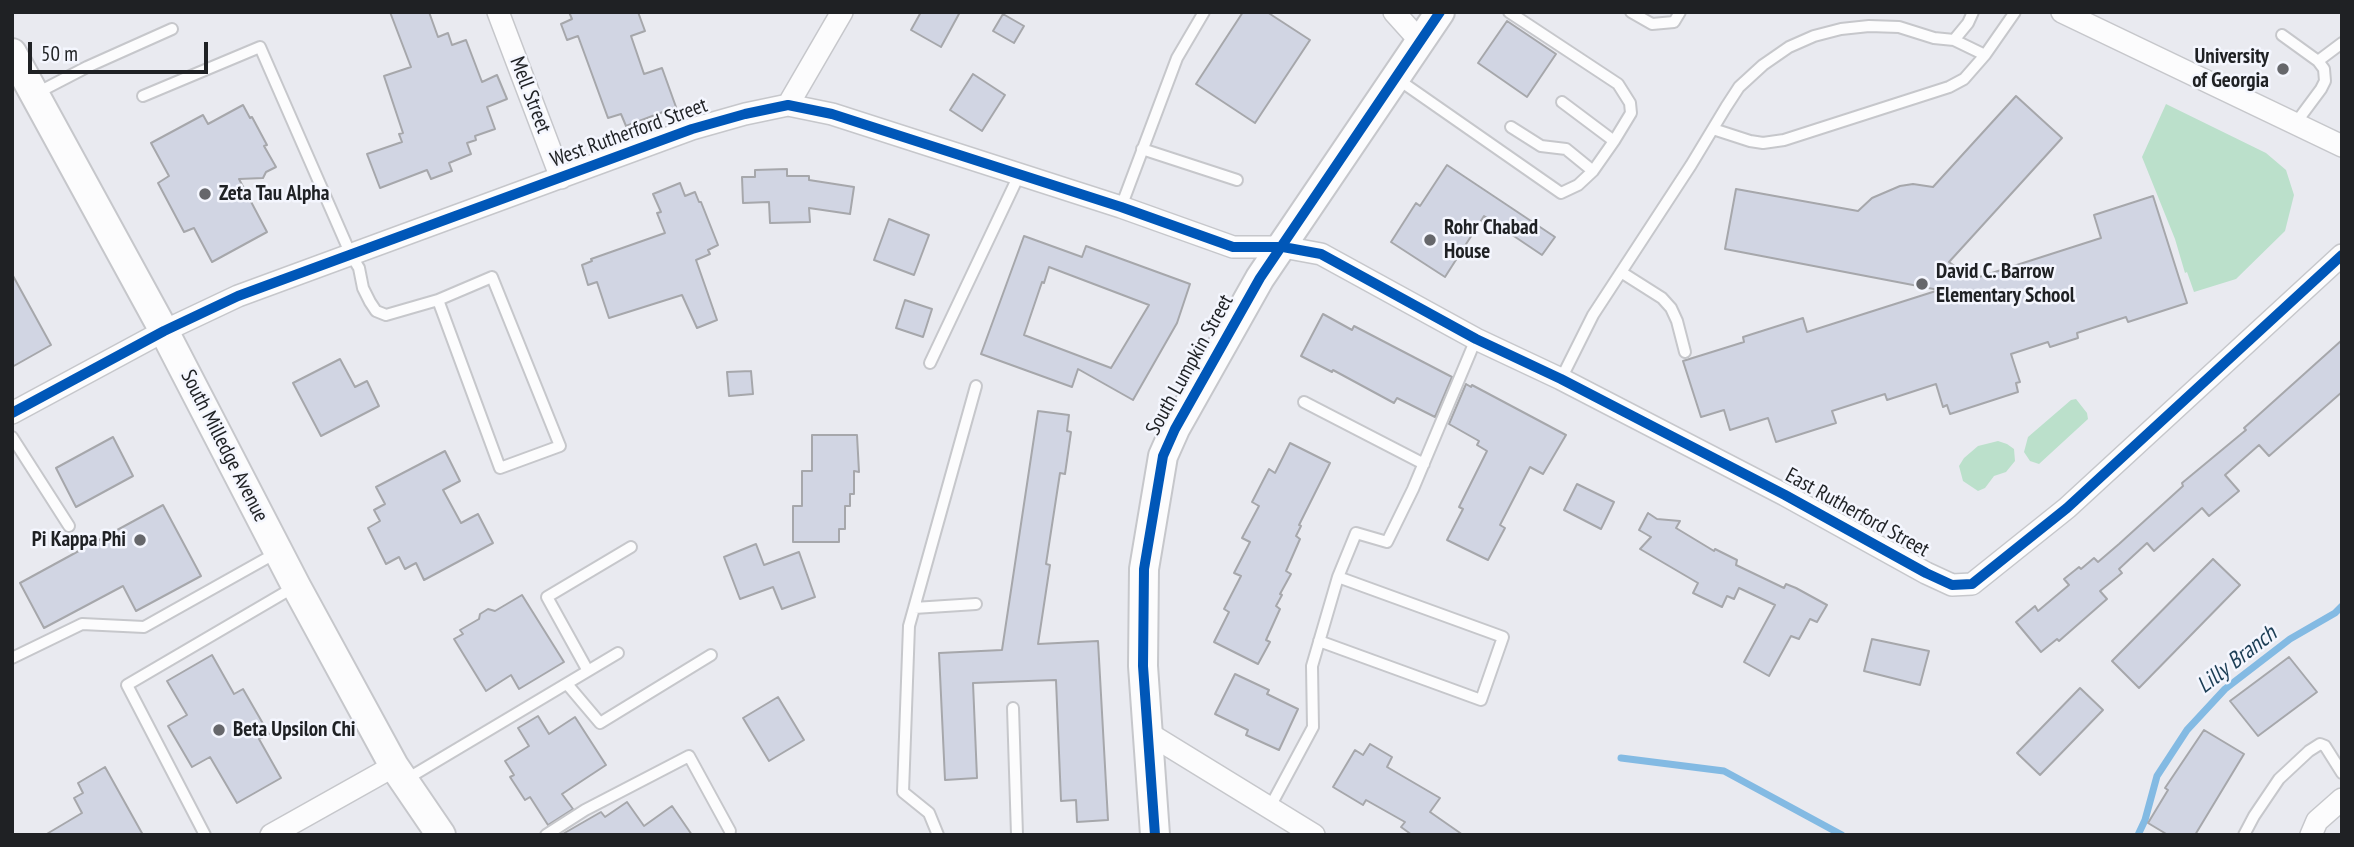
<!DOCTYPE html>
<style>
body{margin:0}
#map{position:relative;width:2354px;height:847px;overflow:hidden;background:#e9eaf0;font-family:"PT Sans Narrow",sans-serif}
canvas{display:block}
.frame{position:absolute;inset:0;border:14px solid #1f2124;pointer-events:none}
.scale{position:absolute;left:28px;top:42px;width:180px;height:32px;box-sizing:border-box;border:4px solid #1f2124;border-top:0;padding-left:9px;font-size:21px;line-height:24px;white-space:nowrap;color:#1f2124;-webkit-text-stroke:5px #f4f6fe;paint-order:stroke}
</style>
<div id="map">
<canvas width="2354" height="847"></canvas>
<div class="frame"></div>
<div class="scale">50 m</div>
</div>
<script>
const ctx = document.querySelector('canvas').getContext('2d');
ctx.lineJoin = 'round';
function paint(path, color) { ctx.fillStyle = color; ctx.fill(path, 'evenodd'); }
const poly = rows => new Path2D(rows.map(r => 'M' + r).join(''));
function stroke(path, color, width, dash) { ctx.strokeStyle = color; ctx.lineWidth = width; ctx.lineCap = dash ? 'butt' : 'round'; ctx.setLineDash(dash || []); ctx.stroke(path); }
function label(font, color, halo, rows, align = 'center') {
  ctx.font = font + ' "PT Sans Narrow",sans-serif'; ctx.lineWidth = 5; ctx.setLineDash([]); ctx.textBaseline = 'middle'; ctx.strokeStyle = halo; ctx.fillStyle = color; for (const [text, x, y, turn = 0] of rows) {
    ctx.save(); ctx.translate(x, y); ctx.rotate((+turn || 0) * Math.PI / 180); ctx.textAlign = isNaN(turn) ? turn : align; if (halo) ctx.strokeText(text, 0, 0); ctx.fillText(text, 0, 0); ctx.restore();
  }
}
paint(poly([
 [2166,104,2266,153,2286,170,2294,195,2285,231,2236,279,2194,292,2187,272,2185,273,2175,239,2142,157],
 [2076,399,2087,413,2088,419,2039,464,2030,461,2024,452,2028,437,2071,400],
 [1998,441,2007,444,2014,449,2015,461,2006,472,1994,476,1985,488,1978,491,1963,481,1959,466,1964,458,1978,446]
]), '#bbe0cb');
stroke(poly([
 [1621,758,1724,771,1842,835],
 [2138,835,2145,820,2157,776,2187,730,2225,689,2290,639,2335,613,2342,606]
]), '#83bae3', 7);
const building = poly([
 [390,12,429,12,438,37,448,33,452,45,466,40,482,82,497,75,507,99,487,107,495,129,475,136,476,140,467,143,471,154,449,163,452,171,431,179,427,170,380,188,367,154,402,142,399,134,403,133,384,76,411,67,390,12],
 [569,12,638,12,645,31,631,36,644,74,662,68,676,107,626,126,621,114,608,118,578,36,567,40,561,24,572,19,569,12],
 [921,12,960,12,941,47,911,30,921,12],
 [1243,12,1267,12,1310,40,1255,123,1196,84,1243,12],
 [1003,14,1024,26,1014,43,993,31,1003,14],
 [1507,21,1556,54,1527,97,1478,63,1507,21],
 [973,74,1005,95,982,131,950,110,973,74],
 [2016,96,2062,138,1949,262,1973,279,2101,238,2094,215,2153,196,2187,303,2128,322,2126,317,2077,333,2078,338,2050,347,2048,342,2011,354,2020,382,2016,383,2018,392,1950,414,1947,405,1943,407,1936,384,1887,400,1885,394,1832,411,1836,423,1776,442,1768,418,1730,430,1724,410,1701,417,1683,361,1744,342,1743,337,1803,318,1807,332,1939,290,1725,249,1736,189,1858,211,1872,198,1900,186,1913,184,1933,187,2016,96],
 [243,105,250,118,252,117,267,145,264,146,276,167,266,172,263,178,239,179,267,232,212,262,194,228,184,232,158,183,169,176,151,143,203,115,208,124,243,105],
 [1447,165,1555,237,1542,255,1484,216,1445,277,1391,242,1416,203,1420,206,1447,165],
 [787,169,787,176,809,176,809,180,854,187,850,214,809,208,810,222,770,223,769,202,743,203,742,177,755,177,755,170,787,169],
 [680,183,685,196,695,192,699,202,701,202,718,245,708,250,710,254,696,260,717,320,697,328,682,295,609,318,597,282,588,285,582,265,592,261,591,259,665,233,657,213,661,212,653,194,680,183],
 [889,219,929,235,914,275,874,260,889,219],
 [1024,236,1082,257,1086,246,1190,284,1177,323,1133,400,1078,369,1072,387,981,354,1024,236],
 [1049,267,1149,305,1111,368,1024,335,1042,282,1044,283,1049,267],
 [12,274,51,345,12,367,12,274],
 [905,300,932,309,923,337,896,328,905,300],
 [1323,314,1352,330,1354,326,1452,377,1435,417,1397,398,1394,403,1333,370,1332,372,1301,356,1323,314],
 [2342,340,2342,392,2269,456,2259,445,2225,475,2239,491,2209,516,2202,508,2154,551,2147,543,2119,569,2122,573,2100,591,2107,599,2059,641,2057,639,2041,652,2016,622,2035,606,2038,611,2069,585,2064,579,2079,567,2081,569,2094,558,2098,562,2119,544,2183,486,2182,483,2246,430,2244,428,2342,340],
 [340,359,355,387,367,381,379,406,321,436,293,383,340,359],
 [751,371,753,394,729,396,727,372,751,371],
 [1466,384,1471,387,1472,385,1566,435,1543,474,1530,467,1500,525,1505,528,1488,560,1447,540,1463,509,1459,507,1487,451,1477,445,1479,441,1449,424,1466,384],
 [1038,411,1069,415,1067,431,1071,432,1065,474,1060,473,1046,564,1050,565,1038,644,1098,641,1108,820,1077,822,1076,800,1061,801,1056,680,973,683,977,778,945,780,939,653,1002,650,1038,411],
 [812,435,857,435,859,472,854,471,854,494,850,494,850,506,845,506,845,529,839,529,839,542,793,542,793,506,802,506,802,471,812,471,812,435],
 [113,437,133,476,76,507,56,468,113,437],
 [1290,443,1330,463,1299,525,1301,526,1296,536,1300,539,1286,571,1291,574,1280,594,1282,595,1276,606,1280,609,1266,640,1270,642,1258,664,1214,642,1229,612,1224,609,1241,576,1234,573,1250,542,1242,538,1259,506,1252,502,1269,469,1275,473,1290,443],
 [445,451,460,481,443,490,461,523,478,514,493,543,424,580,416,563,405,569,399,557,386,564,368,528,380,521,374,510,385,504,376,487,445,451],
 [1577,484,1614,502,1601,529,1564,510,1577,484],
 [163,505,201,576,136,611,123,586,44,628,20,583,163,505],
 [1648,513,1657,519,1680,521,1676,528,1714,551,1715,549,1737,560,1736,565,1784,588,1786,584,1796,588,1827,605,1817,622,1810,619,1799,639,1791,636,1769,676,1744,662,1775,605,1739,588,1734,599,1727,596,1722,607,1693,593,1698,583,1640,549,1651,537,1639,530,1648,513],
 [756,544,764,565,799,552,815,597,782,609,773,587,740,599,724,557,756,544],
 [2213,559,2240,585,2139,688,2112,661,2213,559],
 [522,595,564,662,519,689,511,675,486,691,454,639,463,634,460,630,479,619,480,614,488,609,495,611,522,595],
 [1872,639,1929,651,1920,685,1864,671,1872,639],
 [212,655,234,694,243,689,269,734,259,739,281,778,237,803,210,757,192,767,168,726,187,715,167,681,212,655],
 [2289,657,2317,692,2258,736,2230,701,2289,657],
 [1235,674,1269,690,1267,694,1298,709,1279,750,1246,735,1248,730,1215,714,1235,674],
 [2080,688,2103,710,2040,775,2017,753,2080,688],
 [778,697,804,740,769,761,743,718,778,697],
 [538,716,549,734,575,717,606,765,562,794,573,809,548,825,530,797,525,800,510,777,514,775,505,761,529,746,518,728,538,716],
 [2204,730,2244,754,2195,835,2168,835,2148,823,2168,790,2165,788,2204,730],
 [1370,744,1392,757,1387,767,1440,798,1430,812,1463,835,1412,835,1401,827,1405,822,1366,800,1363,805,1333,787,1355,750,1363,755,1370,744],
 [105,767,143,835,45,835,82,813,74,798,83,793,78,783,105,767],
 [627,802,644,826,672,806,692,835,561,835,601,812,605,817,627,802]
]);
paint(building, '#d1d5e3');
stroke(building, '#a6a7ab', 2);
const lane = poly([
 [1631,12,1652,24,1674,22,1680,12],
 [2282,35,2318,61,2324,69,2325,81,2321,89,2295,124],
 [1954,40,1968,23,1973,12],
 [2318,61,2342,43],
 [1396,78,1561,193,1578,185,1593,171,1614,141,1631,113,1630,103,1618,84,1509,12],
 [35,94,87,67,172,29],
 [143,96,260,47,351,255,359,268,363,288,370,302,376,311,386,315,438,300,500,468,560,446,492,277,438,300],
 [1562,102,1614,141],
 [1511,127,1541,146,1566,149,1593,171],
 [1713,129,1750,141,1763,143,1784,140,1949,87,1964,79,1985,55,2015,12],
 [1142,149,1237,180],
 [1121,207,1177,58,1204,12],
 [1621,272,1662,298,1671,308,1677,321,1685,352],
 [930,363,1019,175],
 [1561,379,1593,315,1691,165,1726,107,1739,87,1763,65,1789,47,1814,36,1841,29,1869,26,1899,27,1934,38,1954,40,1985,55],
 [1304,402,1424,464],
 [12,437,69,526],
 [914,608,976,604],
 [1319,641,1481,700,1503,637,1338,577],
 [12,658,82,624,144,627,276,553],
 [588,671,547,597,631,547],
 [567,684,600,723,711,655],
 [1013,708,1017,835],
 [405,780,618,653],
 [1270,807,1313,727,1312,666,1338,577,1356,533,1387,542,1413,489,1476,339],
 [205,835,127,685,296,586],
 [546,835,585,810,689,756,730,831],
 [938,835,929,813,903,792,909,626,976,386],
 [2244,835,2254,816,2279,779,2309,751,2320,744,2325,746,2342,773]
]);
const street = poly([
 [498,12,561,178],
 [1394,12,1421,42],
 [2062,12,2342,146],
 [788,105,842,12],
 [12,413,164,331,238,296,692,129,745,114,788,105,832,114,1121,207,1233,247,1283,247,1321,254,1476,339,1561,379,1785,495,1926,573,1952,585,1972,584,2067,508,2342,255],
 [1148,733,1314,835],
 [271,835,394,766],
 [2311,835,2317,821,2342,799]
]);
const secondary = poly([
 [12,53,164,331,296,586,394,766,441,835],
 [1155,835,1143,666,1144,569,1163,456,1175,429,1260,278,1440,12]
]);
stroke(lane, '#c6c7cb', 14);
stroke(street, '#c6c7cb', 24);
stroke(secondary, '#c6c7cb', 32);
stroke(lane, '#fcfcfd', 10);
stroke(street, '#fcfcfd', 21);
stroke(secondary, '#fcfcfd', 28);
stroke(poly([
 [12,413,164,331,238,296,692,129,745,114,788,105,832,114,1121,207,1233,247,1283,247,1321,254,1476,339,1561,379,1785,495,1926,573,1952,585,1972,584,2067,508,2342,255],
 [1155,835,1143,666,1144,569,1163,456,1175,429,1260,278,1440,12]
]), '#0057b8', 10);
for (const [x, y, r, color] of [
 [2283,69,7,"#66676b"],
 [205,194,7,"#66676b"],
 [1430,240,7,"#66676b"],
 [1922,284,7,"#66676b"],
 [140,540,7,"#66676b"],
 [219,730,7,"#66676b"]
]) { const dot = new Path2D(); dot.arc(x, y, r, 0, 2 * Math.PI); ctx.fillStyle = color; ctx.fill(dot); stroke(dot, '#f4f6fe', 2.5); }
label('bold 21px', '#1f2124', '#f4f6fe', [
 ["University",2269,57,"right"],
 ["of Georgia",2269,81,"right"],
 ["Zeta Tau Alpha",219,194],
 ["Rohr Chabad",1444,228],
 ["House",1444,252],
 ["David C. Barrow",1936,272],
 ["Elementary School",1936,296],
 ["Pi Kappa Phi",126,540,"right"],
 ["Beta Upsilon Chi",233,730]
], 'left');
label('21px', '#1f2124', '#f4f6fe', [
 ["Mell Street",530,95,69],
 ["West Rutherford Street",629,133,-20],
 ["South Lumpkin Street",1190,365,-61],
 ["South Milledge Avenue",224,446,63],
 ["East Rutherford Street",1857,513,29]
]);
label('italic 23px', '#1b3d54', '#f4f6fe', [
 ["Lilly Branch",2237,660,-38]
]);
</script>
